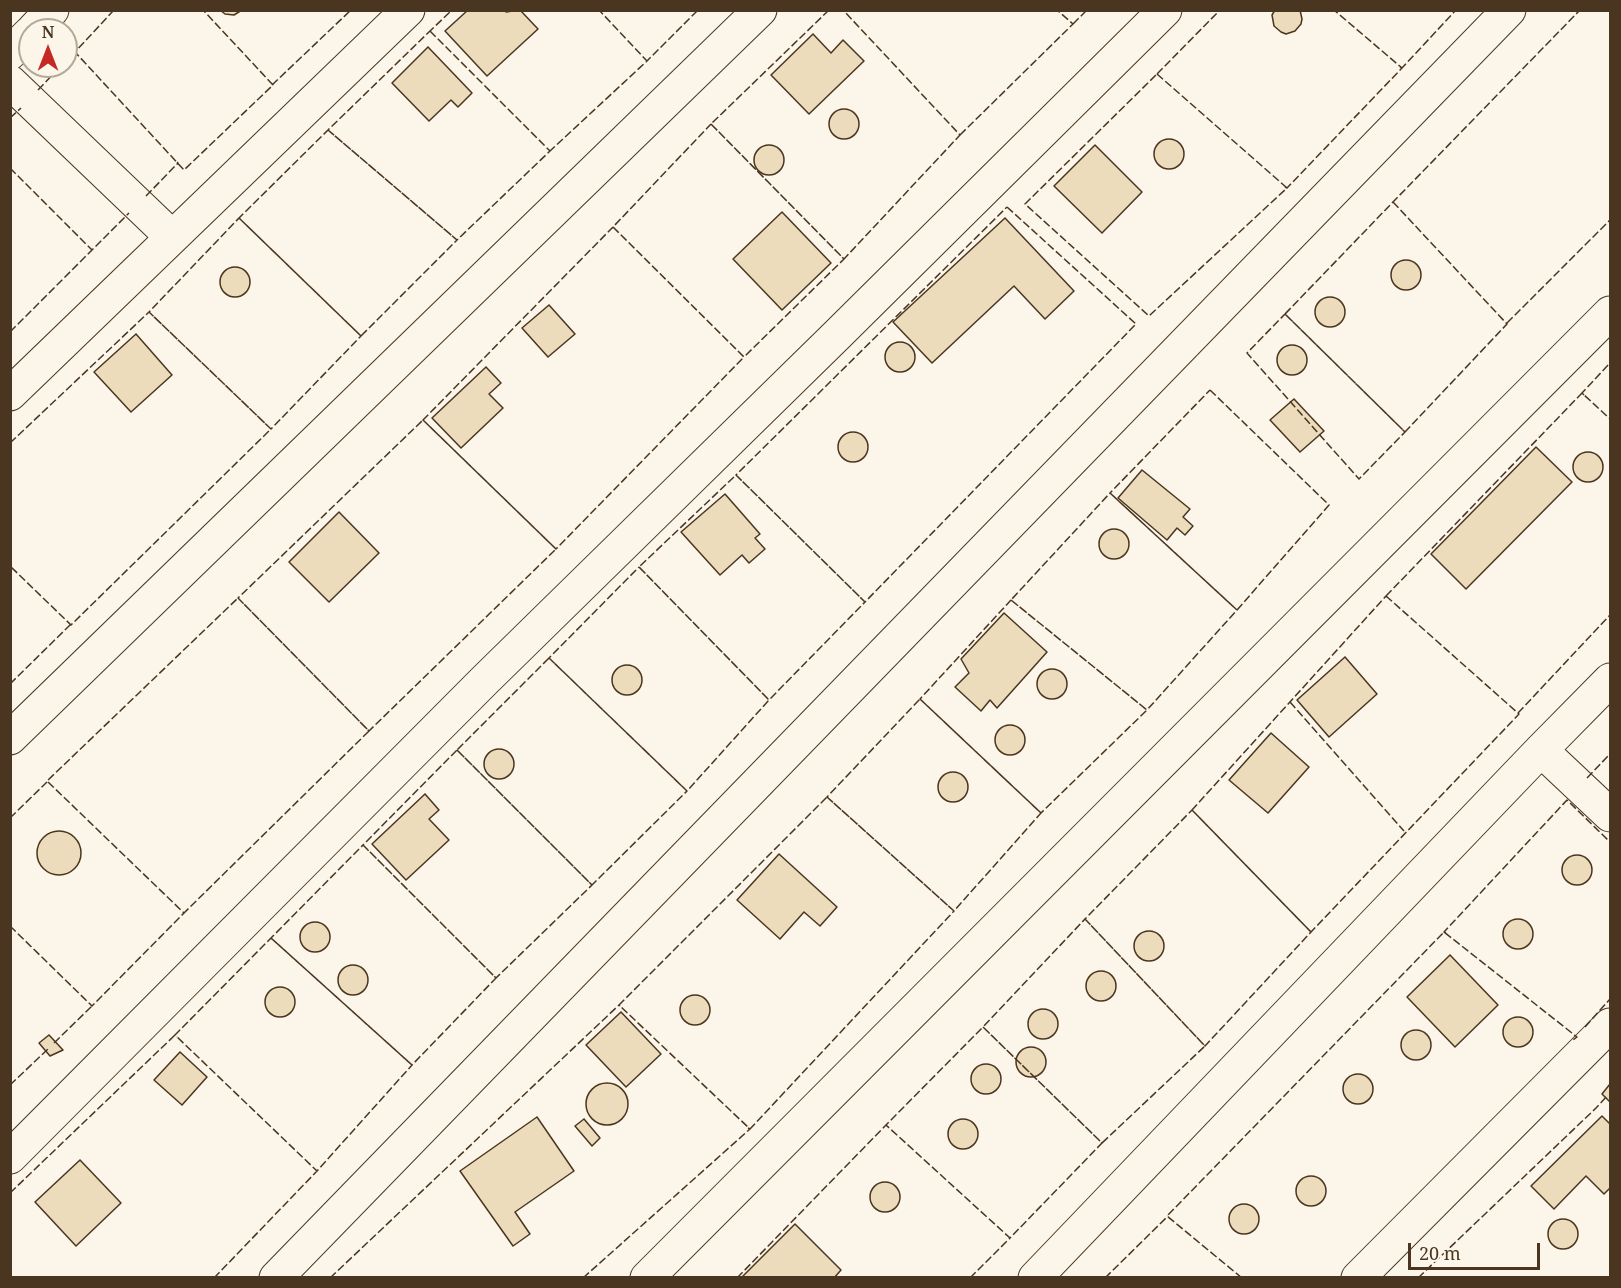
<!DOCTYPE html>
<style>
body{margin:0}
#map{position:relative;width:1621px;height:1288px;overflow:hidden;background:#fbf6e9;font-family:"Noto Serif",serif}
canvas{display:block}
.frame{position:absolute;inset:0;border:12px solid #4a3520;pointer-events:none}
.north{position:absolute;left:18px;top:18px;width:60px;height:60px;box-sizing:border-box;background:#fbf6e9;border:2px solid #b4a999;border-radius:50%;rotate:0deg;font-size:16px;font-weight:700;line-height:24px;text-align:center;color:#4a3520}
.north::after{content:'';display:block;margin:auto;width:21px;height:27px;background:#c62828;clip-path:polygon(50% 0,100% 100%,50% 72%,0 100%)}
.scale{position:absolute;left:1408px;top:1243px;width:132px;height:27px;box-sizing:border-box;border:3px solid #4a3520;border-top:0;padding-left:8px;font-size:18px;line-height:21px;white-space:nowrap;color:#4a3520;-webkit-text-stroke:4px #fbf6e9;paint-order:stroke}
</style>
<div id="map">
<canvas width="1621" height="1288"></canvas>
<div class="frame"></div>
<div class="north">N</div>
<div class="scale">20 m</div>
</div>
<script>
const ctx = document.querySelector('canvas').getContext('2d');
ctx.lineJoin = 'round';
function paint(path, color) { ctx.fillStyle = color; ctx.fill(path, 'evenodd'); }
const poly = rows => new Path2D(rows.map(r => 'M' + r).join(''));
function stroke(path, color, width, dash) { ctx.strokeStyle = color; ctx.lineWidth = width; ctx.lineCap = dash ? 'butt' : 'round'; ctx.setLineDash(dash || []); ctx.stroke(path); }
const building = poly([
 [220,10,242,10,234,15,225,14,220,10],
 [468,10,505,10,506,12,520,10,538,29,487,76,445,31,468,10],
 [1300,10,1302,19,1301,24,1295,31,1286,34,1281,32,1274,26,1272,15,1275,10,1300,10],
 [813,34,831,53,843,40,864,61,809,114,771,75,813,34],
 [428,47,472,93,458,107,451,100,429,121,392,83,428,47],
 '829 124a15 15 0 1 1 30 0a15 15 0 1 1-30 0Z',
 '1154 154a15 15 0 1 1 30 0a15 15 0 1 1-30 0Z',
 [1095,145,1142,192,1102,233,1054,186,1095,145],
 '754 160a15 15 0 1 1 30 0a15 15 0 1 1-30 0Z',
 [782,212,831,263,782,310,733,259,782,212],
 [1005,218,1074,291,1045,319,1014,286,932,363,893,322,1005,218],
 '1391 275a15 15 0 1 1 30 0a15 15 0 1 1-30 0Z',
 '220 282a15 15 0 1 1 30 0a15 15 0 1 1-30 0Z',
 '1315 312a15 15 0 1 1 30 0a15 15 0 1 1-30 0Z',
 [549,305,575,334,548,357,522,328,549,305],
 [136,334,172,375,131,412,94,372,136,334],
 '885 357a15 15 0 1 1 30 0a15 15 0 1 1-30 0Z',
 '1277 360a15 15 0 1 1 30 0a15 15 0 1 1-30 0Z',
 [486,367,501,383,489,394,503,408,461,448,432,418,486,367],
 [1294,399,1324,431,1300,452,1270,420,1294,399],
 '838 447a15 15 0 1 1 30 0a15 15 0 1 1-30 0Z',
 [1536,447,1572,482,1466,589,1431,554,1536,447],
 '1573 467a15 15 0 1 1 30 0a15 15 0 1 1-30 0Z',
 [1142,470,1190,509,1183,517,1193,526,1185,535,1177,528,1167,540,1118,498,1142,470],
 [725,494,760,534,755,538,765,549,749,563,742,555,720,575,681,532,725,494],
 [339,512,379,553,329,602,289,562,339,512],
 '1099 544a15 15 0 1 1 30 0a15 15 0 1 1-30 0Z',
 [1004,613,1047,652,997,708,990,700,981,711,955,687,969,673,961,659,1004,613],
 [1345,657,1377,694,1329,737,1297,700,1345,657],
 '612 680a15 15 0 1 1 30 0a15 15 0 1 1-30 0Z',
 '1037 684a15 15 0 1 1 30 0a15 15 0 1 1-30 0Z',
 '995 740a15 15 0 1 1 30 0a15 15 0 1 1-30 0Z',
 [1271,733,1309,767,1268,813,1229,780,1271,733],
 '484 764a15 15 0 1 1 30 0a15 15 0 1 1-30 0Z',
 '938 787a15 15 0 1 1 30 0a15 15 0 1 1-30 0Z',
 [425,794,439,810,429,819,449,840,406,880,372,844,425,794],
 '37 853a22 22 0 1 1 44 0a22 22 0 1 1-44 0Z',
 [779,854,837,907,820,926,804,912,780,939,737,900,779,854],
 '1562 870a15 15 0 1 1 30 0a15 15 0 1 1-30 0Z',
 '1503 934a15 15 0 1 1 30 0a15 15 0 1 1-30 0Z',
 '300 937a15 15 0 1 1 30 0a15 15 0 1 1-30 0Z',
 '1134 946a15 15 0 1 1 30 0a15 15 0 1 1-30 0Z',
 [1450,955,1498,1005,1455,1047,1407,997,1450,955],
 '338 980a15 15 0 1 1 30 0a15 15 0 1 1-30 0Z',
 '1086 986a15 15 0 1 1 30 0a15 15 0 1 1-30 0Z',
 '265 1002a15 15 0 1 1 30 0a15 15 0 1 1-30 0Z',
 '680 1010a15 15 0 1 1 30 0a15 15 0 1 1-30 0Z',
 '1028 1024a15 15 0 1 1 30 0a15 15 0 1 1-30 0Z',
 [621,1012,661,1054,626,1087,586,1045,621,1012],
 '1503 1032a15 15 0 1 1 30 0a15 15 0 1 1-30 0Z',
 '1401 1045a15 15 0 1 1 30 0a15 15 0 1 1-30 0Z',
 [49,1035,63,1050,50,1056,39,1043,49,1035],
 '1016 1062a15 15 0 1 1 30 0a15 15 0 1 1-30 0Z',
 [180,1052,207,1077,182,1105,154,1080,180,1052],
 '971 1079a15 15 0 1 1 30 0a15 15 0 1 1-30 0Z',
 '1343 1089a15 15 0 1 1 30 0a15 15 0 1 1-30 0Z',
 '586 1104a21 21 0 1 1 42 0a21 21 0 1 1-42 0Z',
 [1610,1084,1610,1102,1602,1094,1610,1084],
 [1602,1116,1610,1124,1610,1188,1604,1194,1586,1176,1554,1209,1531,1186,1602,1116],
 [537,1117,574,1171,515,1212,530,1234,513,1246,460,1171,537,1117],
 [584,1119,600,1138,592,1146,575,1126,584,1119],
 '948 1134a15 15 0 1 1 30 0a15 15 0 1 1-30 0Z',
 [80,1160,121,1203,76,1246,35,1202,80,1160],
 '1296 1191a15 15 0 1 1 30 0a15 15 0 1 1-30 0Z',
 '870 1197a15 15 0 1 1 30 0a15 15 0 1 1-30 0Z',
 '1229 1219a15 15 0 1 1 30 0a15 15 0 1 1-30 0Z',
 '1548 1234a15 15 0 1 1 30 0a15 15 0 1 1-30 0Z',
 [795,1224,841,1270,834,1278,745,1278,743,1276,795,1224]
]);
paint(building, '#ecdcbc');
stroke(building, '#4a3520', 1.5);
const street = poly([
 [33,30,52,10],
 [10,53,30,33],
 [10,82,172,237],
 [10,394,408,10],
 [10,738,760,10],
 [1541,750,1610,815],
 [10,1157,484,681,837,335,1165,10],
 [276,1278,1509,10],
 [647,1278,1610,313],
 [1035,1278,1541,750,1610,680],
 [1358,1278,1610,1025]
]);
stroke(street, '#4a3520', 35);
stroke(street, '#fbf6e9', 33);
stroke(poly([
 [114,10,75,52,184,170,273,85,203,10],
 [829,10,711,124,844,259,960,135,843,10],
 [10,13,13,10],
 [1073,24,1087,10],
 [430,31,550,151,457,240,328,130,430,31],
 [432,33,430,31,452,10],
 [645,59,647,61,698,10],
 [66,61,75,52],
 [1400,67,1402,68,1456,10],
 [1157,74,1287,188,1149,316,1025,204,1157,74],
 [1157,74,1220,10],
 [272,85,351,10],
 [38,90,61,66],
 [10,118,21,108],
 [711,124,844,259,744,357,613,227,711,124],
 [328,130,457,240,361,336,239,218,328,130],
 [960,135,1073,24,1057,10],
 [549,150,550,151,647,61,599,10],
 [10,168,92,250,129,213],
 [1285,187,1287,188,1402,68,1334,10],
 [146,196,178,163,177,162],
 [1393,202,1507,324,1405,432,1285,314,1393,202],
 [1394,203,1393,202,1580,10],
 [1007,207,1136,324,865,602,736,475,1007,207],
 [239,218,361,336,271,429,149,312,239,218],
 [613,227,744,357,556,549,423,420,613,227],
 [1285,314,1405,432,1359,479,1247,353,1285,314],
 [1507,323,1610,220],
 [10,332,92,250,91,249],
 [1210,390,1329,505,1237,610,1110,493,1210,390],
 [1584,395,1582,393,1610,363],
 [423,420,556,549,369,731,238,598,423,420],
 [10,443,149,312,271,429,71,625,10,566],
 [736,475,865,602,769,700,639,567,736,475],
 [1110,493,1237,610,1147,710,1011,600,1110,493],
 [639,567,769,700,687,791,549,658,639,567],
 [1386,596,1519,714,1311,932,1192,810,1386,596],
 [1386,596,1582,393,1610,419],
 [238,598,369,731,184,913,47,781,238,598],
 [1011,600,1147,710,1041,813,920,699,1011,600],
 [549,658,687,791,592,885,457,750,549,658],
 [10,684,70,625],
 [920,699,1041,813,954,911,827,797,920,699],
 [1290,702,1404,831],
 [1518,713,1610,615],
 [457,750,592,885,496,978,363,845,457,750],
 [1587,778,1610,754],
 [827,797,954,911,750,1129,619,1005,827,797],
 [1192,810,1311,932,1205,1046,1085,919,1192,810],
 [10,818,47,782],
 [363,845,496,978,412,1065,271,938,363,845],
 [1085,919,1205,1046,1102,1143,983,1027,1085,919],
 [10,926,92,1006,184,913],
 [1446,933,1444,932,1567,800,1610,842],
 [271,938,412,1065,317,1171,175,1035,271,938],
 [983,1027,1102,1143,1010,1238,886,1125,983,1027],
 [1585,1027,1610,999],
 [54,1043,92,1006],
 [10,1085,48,1049],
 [10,1193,175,1035,177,1037],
 [214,1278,317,1171,316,1170],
 [330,1278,619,1005,620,1006],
 [583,1278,750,1129,748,1128],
 [737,1278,886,1125,887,1126],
 [970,1278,1010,1238,1009,1237],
 [1105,1278,1168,1216],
 [1242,1278,1167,1216,1444,932,1577,1037,1573,1040],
 [1418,1278,1596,1108,1608,1095]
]), '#4a3520', 1.5, [8, 3]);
</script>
